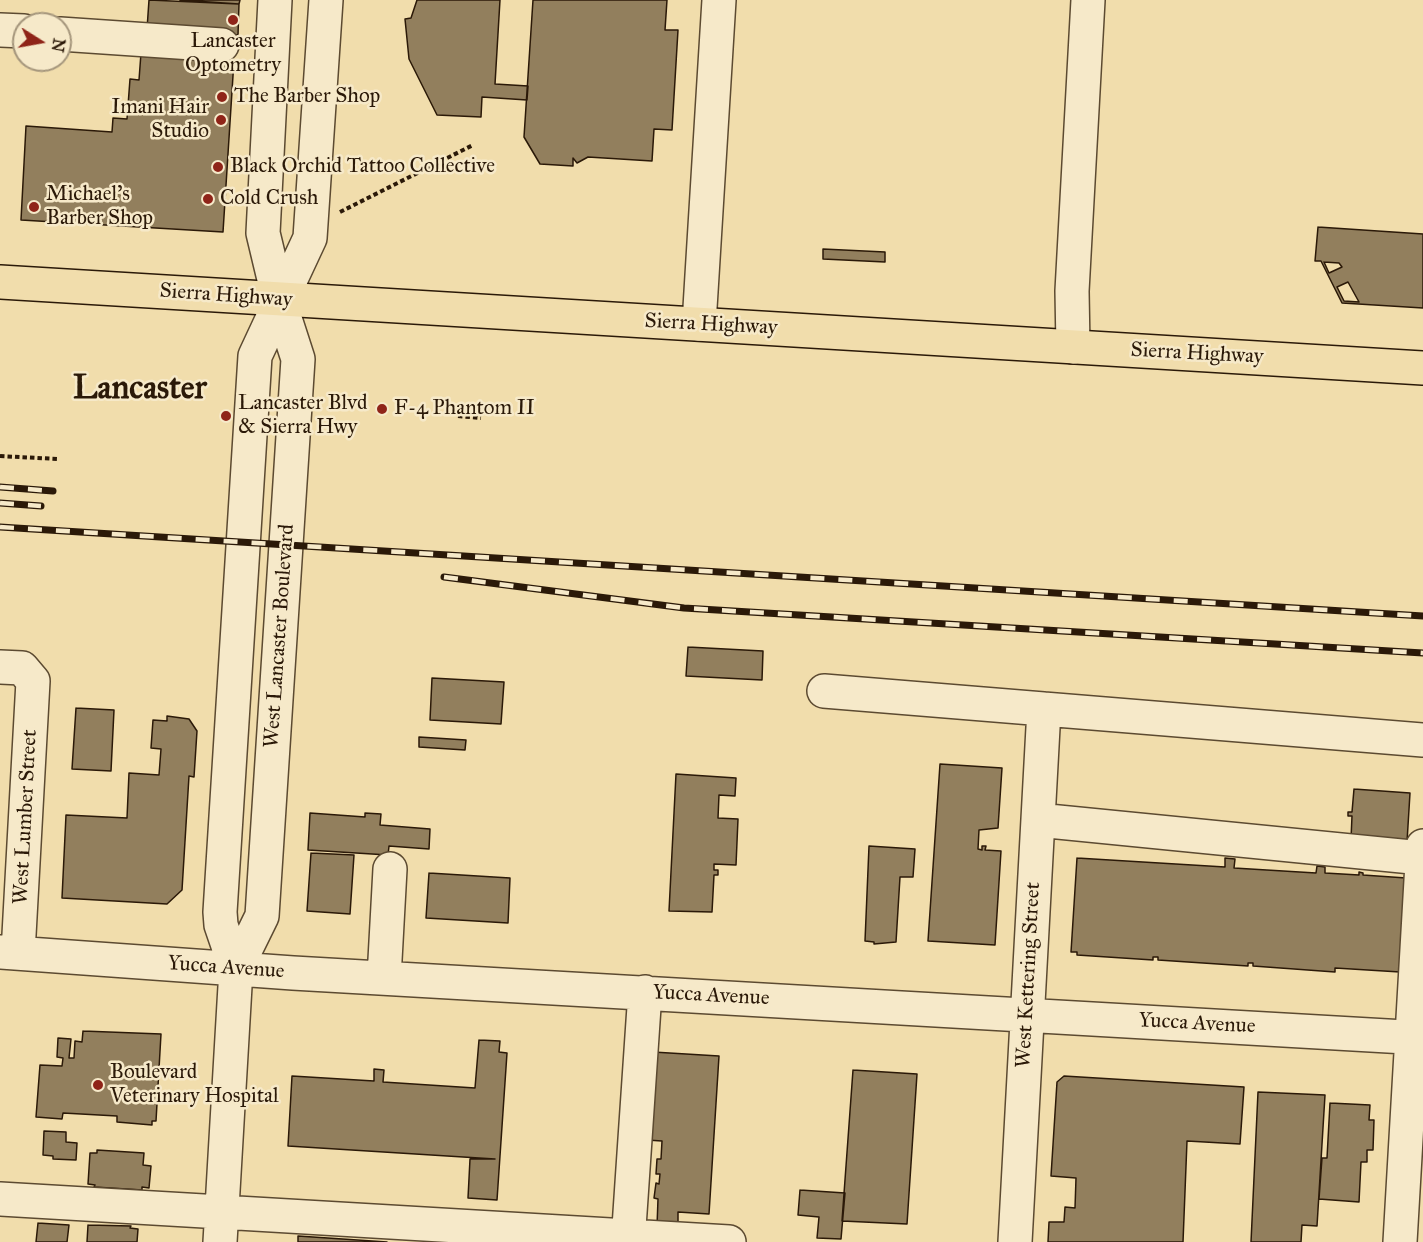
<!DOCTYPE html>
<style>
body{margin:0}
#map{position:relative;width:1423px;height:1242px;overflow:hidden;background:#f1ddac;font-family:"IM FELL Great Primer",serif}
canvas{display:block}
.north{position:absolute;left:12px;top:12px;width:60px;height:60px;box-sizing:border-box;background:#f6e9c9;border:2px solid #a5967c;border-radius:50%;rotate:101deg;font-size:16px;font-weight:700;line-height:24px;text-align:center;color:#2b1908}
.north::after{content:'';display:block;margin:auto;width:21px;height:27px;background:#8f2418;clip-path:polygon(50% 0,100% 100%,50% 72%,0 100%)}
</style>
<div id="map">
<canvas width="1423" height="1242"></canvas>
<div class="north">N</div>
</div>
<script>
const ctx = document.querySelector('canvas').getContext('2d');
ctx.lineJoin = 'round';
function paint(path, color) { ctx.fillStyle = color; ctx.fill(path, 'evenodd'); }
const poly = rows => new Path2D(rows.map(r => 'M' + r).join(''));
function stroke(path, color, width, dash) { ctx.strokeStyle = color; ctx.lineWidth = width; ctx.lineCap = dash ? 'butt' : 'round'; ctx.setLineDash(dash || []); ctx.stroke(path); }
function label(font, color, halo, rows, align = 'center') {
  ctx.font = font + ' "IM FELL Great Primer",serif'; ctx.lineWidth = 5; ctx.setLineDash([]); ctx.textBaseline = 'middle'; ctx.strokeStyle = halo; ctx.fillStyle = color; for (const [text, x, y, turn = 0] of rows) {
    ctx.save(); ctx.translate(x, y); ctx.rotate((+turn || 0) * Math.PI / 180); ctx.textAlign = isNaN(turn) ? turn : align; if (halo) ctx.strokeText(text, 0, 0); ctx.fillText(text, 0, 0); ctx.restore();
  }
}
const building = poly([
 [149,0,239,4,238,35,147,29,149,0],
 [180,0,240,0,239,4,180,0],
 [417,0,500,0,495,84,528,86,527,100,482,97,481,117,437,115,409,59,405,19,411,18,417,0],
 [533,0,667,0,665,30,678,30,672,130,654,129,652,161,588,157,577,163,573,158,573,166,540,164,524,137,533,0],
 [141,53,234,60,223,232,21,220,26,126,112,132,113,118,127,119,130,79,139,80,141,53],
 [1318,227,1423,234,1423,308,1342,303,1321,261,1315,261,1318,227],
 [1324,262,1339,263,1342,267,1329,273,1324,262],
 [1348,282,1359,302,1344,301,1337,287,1348,282],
 [823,249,885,252,885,262,823,259,823,249],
 [688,647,763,651,762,680,686,676,688,647],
 [432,678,504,682,501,724,430,720,432,678],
 [76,708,114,710,111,771,72,769,76,708],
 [167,716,189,719,197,731,194,777,189,776,182,890,167,904,62,898,66,815,127,818,129,773,159,775,161,749,151,748,153,720,167,721,167,716],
 [419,737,466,740,465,750,419,747,419,737],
 [940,764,1002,768,998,828,979,830,978,849,982,850,982,846,986,846,985,850,1001,851,995,945,928,941,940,764],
 [676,774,736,778,735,796,719,795,718,818,738,819,736,865,714,864,714,870,718,870,718,875,714,875,712,912,669,911,676,774],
 [1354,789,1410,793,1407,842,1351,839,1352,816,1348,816,1348,812,1352,812,1354,789],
 [310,813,365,817,365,813,381,814,380,825,430,829,429,849,389,846,388,855,308,850,310,813],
 [869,846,915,849,913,877,900,877,896,942,874,944,874,942,865,941,869,846],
 [311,853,354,855,350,914,307,911,311,853],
 [1077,858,1225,867,1225,858,1235,859,1234,868,1316,873,1317,866,1325,867,1325,873,1359,875,1359,872,1363,873,1363,875,1406,878,1400,972,1335,968,1335,972,1253,966,1253,963,1248,963,1248,966,1158,960,1158,957,1153,957,1153,960,1077,955,1077,952,1071,952,1077,858],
 [429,873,510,878,508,923,426,918,429,873],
 [83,1031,161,1034,156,1121,152,1121,152,1125,117,1122,117,1116,63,1113,62,1119,36,1117,40,1065,62,1066,63,1058,57,1057,58,1038,71,1039,69,1058,74,1058,75,1041,82,1042,83,1031],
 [479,1040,500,1041,499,1052,507,1053,497,1200,468,1198,470,1159,495,1159,288,1146,292,1076,374,1081,374,1069,384,1070,383,1082,475,1088,479,1040],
 [653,1052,719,1056,709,1214,678,1212,678,1227,657,1226,658,1199,654,1198,656,1183,659,1184,660,1174,656,1174,657,1159,661,1159,662,1141,647,1140,653,1052],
 [853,1070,917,1074,907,1224,842,1221,853,1070],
 [1064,1076,1244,1087,1240,1144,1187,1141,1183,1242,1048,1242,1049,1222,1064,1222,1065,1207,1075,1208,1076,1178,1051,1176,1057,1082,1064,1076],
 [1258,1092,1325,1095,1317,1226,1302,1225,1301,1242,1251,1242,1258,1092],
 [1330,1103,1370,1105,1369,1120,1374,1120,1373,1150,1367,1150,1367,1162,1361,1162,1359,1202,1319,1199,1322,1158,1327,1158,1330,1103],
 [44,1131,66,1132,66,1142,77,1143,76,1160,53,1159,53,1156,43,1155,44,1131],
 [97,1150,144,1153,143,1165,151,1166,149,1188,142,1187,142,1190,94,1187,95,1185,88,1184,90,1153,97,1153,97,1150],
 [800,1190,845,1193,841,1239,817,1238,819,1217,798,1215,800,1190],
 [38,1223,69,1225,67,1242,36,1242,38,1223],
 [88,1225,131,1226,130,1228,138,1229,137,1242,87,1242,88,1225],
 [298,1236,387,1242,298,1242,298,1236]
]);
paint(building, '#927f5d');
stroke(building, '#2b1908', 1.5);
const minor = poly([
 [0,30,24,31],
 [60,34,222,45],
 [699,324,719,0],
 [1073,347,1072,291,1088,0],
 [0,667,22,668,33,681,18,953],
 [824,691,1423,740],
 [1038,820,1422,858],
 [0,952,293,973,1423,1038],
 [236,969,221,925,220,912,255,356,310,238,326,0],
 [384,978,390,869],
 [0,1199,729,1242],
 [220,1242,236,969,262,916,298,359,279,300,263,233,275,0],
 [628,1242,645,992],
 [1015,1242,1044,709],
 [1400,1242,1423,846]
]);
const major = poly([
 [0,282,1423,368]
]);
stroke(minor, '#5c4a31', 36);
stroke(major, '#2b1908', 36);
stroke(poly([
 [340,212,473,145],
 [458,416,481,418],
 [0,456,57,459]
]), '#2b1908', 4, [4.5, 3]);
stroke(minor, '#f6e9c9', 33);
stroke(major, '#f1ddac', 33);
const rail = poly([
 [0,487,53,491],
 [0,503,41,506],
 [0,527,1423,616],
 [444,577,684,608,1423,653]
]);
stroke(rail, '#2b1908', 7);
stroke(rail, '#f6e9c9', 4.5, [14]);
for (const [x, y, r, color] of [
 [233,20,6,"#8f2418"],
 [222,97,6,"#8f2418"],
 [221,120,6,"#8f2418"],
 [218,167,6,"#8f2418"],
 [208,199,6,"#8f2418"],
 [34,207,6,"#8f2418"],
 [382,409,6,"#8f2418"],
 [226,416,6,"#8f2418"],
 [98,1085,6,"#8f2418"]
]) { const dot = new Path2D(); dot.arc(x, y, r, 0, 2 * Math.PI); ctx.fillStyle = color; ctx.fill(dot); stroke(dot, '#f6e9c9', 2); }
label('21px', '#2b1908', '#f6e9c9', [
 ["Lancaster",233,42,"center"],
 ["Optometry",233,66,"center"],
 ["The Barber Shop",234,97],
 ["Imani Hair",209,108,"right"],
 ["Studio",209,132,"right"],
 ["Black Orchid Tattoo Collective",230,167],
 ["Michael's",46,195],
 ["Barber Shop",46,219],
 ["Cold Crush",220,199],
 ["Lancaster Blvd",238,404],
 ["& Sierra Hwy",238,428],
 ["F-4 Phantom II",394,409],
 ["Boulevard",110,1073],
 ["Veterinary Hospital",110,1097]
], 'left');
label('21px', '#2b1908', '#f6e9c9', [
 ["Sierra Highway",226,296,4],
 ["Sierra Highway",711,325,3],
 ["Sierra Highway",1197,354,3],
 ["West Lancaster Boulevard",280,636,-86],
 ["West Lumber Street",26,817,-87],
 ["Yucca Avenue",226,968,4],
 ["West Kettering Street",1029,975,-87],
 ["Yucca Avenue",711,996,3],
 ["Yucca Avenue",1197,1024,3]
]);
label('bold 33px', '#2b1908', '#f6e9c9', [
 ["Lancaster",140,390]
]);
</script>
